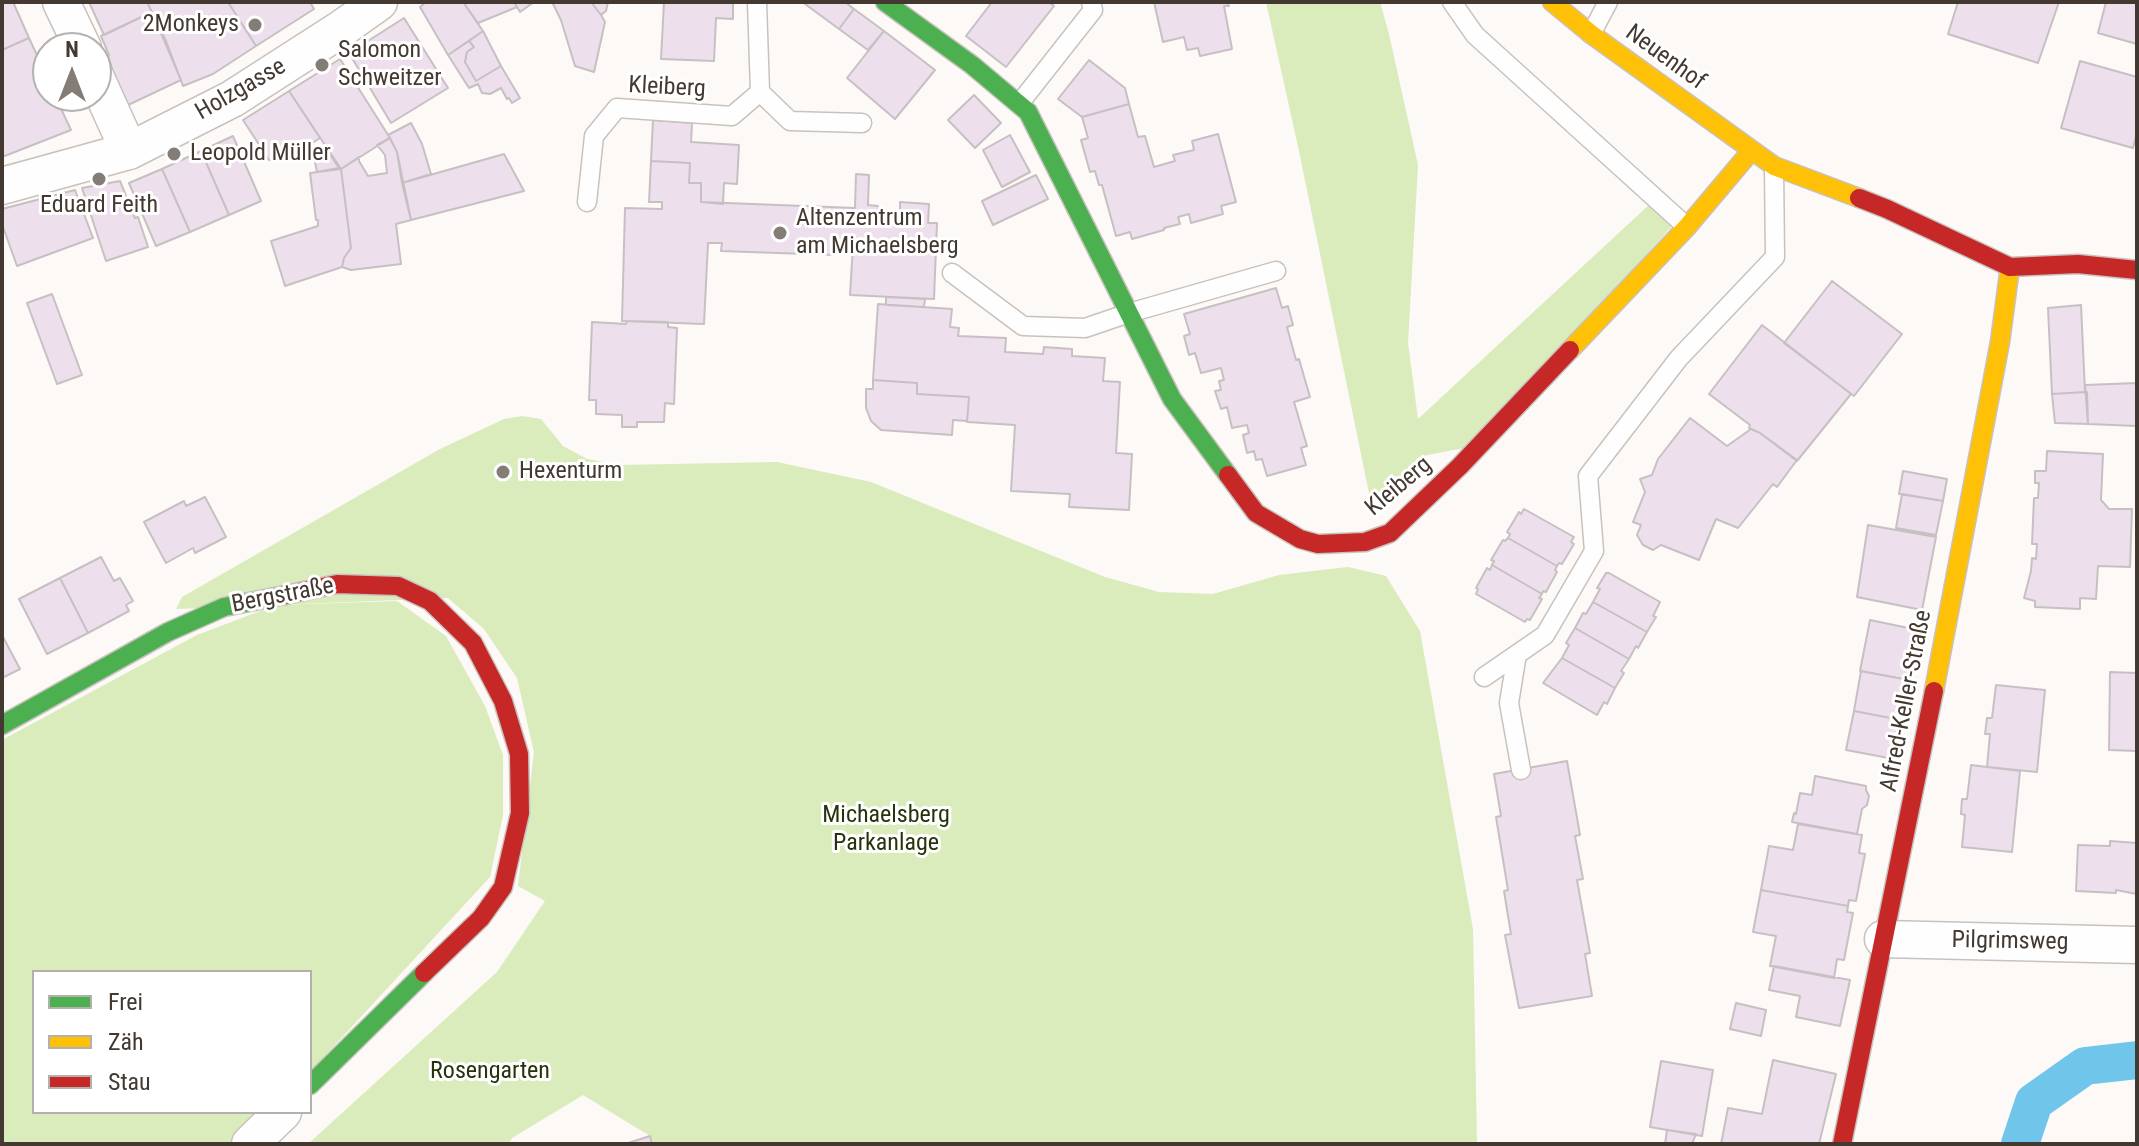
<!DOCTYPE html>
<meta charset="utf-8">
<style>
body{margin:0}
#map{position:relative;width:2139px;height:1146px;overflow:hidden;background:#fcf9f6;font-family:"Roboto Condensed",sans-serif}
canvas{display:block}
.frame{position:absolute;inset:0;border:4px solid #443931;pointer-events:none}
.legend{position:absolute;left:32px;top:970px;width:280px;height:144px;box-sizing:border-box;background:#fff;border:2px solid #b4b0ad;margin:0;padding:10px 14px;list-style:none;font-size:24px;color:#443931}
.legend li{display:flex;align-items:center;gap:16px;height:40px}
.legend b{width:40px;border:2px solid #b4b0ad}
.north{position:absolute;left:32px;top:32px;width:80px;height:80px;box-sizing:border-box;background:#fff;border:2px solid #b4b0ad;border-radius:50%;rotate:0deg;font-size:22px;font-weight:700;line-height:32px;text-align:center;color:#443931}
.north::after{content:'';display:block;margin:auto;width:28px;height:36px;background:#847c76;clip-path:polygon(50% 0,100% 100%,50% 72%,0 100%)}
</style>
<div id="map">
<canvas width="2139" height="1146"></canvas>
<div class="frame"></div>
<ul class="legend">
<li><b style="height:10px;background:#4caf50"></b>Frei</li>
<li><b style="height:10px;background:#ffc107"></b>Zäh</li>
<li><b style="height:10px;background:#c62828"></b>Stau</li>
</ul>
<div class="north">N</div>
</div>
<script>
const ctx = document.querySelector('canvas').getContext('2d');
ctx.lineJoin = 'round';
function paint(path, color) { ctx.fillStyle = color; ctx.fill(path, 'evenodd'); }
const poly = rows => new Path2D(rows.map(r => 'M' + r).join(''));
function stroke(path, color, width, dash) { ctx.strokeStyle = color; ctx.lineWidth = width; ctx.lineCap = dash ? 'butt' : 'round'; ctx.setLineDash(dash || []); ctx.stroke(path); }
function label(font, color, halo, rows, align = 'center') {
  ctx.font = font + ' "Roboto Condensed",sans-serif'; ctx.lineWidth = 6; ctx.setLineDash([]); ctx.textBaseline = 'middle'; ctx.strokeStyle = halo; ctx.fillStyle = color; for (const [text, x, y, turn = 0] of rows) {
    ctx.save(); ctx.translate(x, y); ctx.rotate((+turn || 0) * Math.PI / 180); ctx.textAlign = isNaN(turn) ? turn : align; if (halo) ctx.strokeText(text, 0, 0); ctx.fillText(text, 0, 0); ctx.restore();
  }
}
paint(poly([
 [1266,2,1380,2,1389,34,1418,165,1408,343,1418,419,1650,204,1674,224,1470,447,1427,455,1371,503,1299,151],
 [522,416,541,419,563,446,587,459,620,465,777,462,871,482,1105,577,1159,592,1213,594,1279,575,1348,567,1386,576,1420,631,1473,929,1477,1144,652,1144,650,1136,583,1095,512,1138,509,1144,308,1144,497,972,545,901,518,886,534,752,517,678,484,629,448,598,176,609,182,597,440,449,504,419],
 [397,601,446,636,485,706,503,755,503,815,490,877,310,1072,310,972,34,972,34,1112,269,1112,235,1144,2,1144,2,740,197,635,276,605]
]), '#daebbc');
stroke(poly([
 [2020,1144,2034,1102,2085,1066,2137,1060]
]), '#70c6ea', 38);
const building = poly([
 [2,2,13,2,29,38,2,50,2,2],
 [89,2,147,2,152,12,104,35,89,2],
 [147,2,228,2,256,46,213,74,183,86,166,41,147,2],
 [228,2,310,2,314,9,256,46,228,2],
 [426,2,463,2,483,31,448,55,420,7,426,2],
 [463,2,514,2,517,7,478,23,463,2],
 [514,2,534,2,520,12,514,2],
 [552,2,591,2,601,15,605,22,594,72,575,66,561,20,552,2],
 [591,2,608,2,606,11,601,15,591,2],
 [664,2,733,2,733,19,716,18,714,61,661,59,664,2],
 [806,2,845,2,854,9,839,29,805,4,806,2],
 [992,2,1049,2,1054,6,1006,67,966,36,992,2],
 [1154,2,1227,3,1229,6,1224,6,1232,49,1200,56,1198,48,1187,50,1184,37,1163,42,1154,2],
 [1958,2,2018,3,2059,2,2038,63,1948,34,1958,2],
 [2106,2,2137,2,2137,44,2098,33,2106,2],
 [854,9,884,31,868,50,839,29,854,9],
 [152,12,181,80,128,105,113,71,108,56,109,55,101,36,152,12],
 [404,18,448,88,391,123,349,53,404,18],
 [483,31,501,66,476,81,465,62,467,52,474,47,469,41,483,31],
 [884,31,935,70,895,119,847,78,884,31],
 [29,38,48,79,48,96,55,96,71,130,2,157,2,50,29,38],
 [469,41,474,47,467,52,465,62,476,81,501,66,520,98,512,103,509,98,507,99,501,88,490,94,482,93,478,84,469,88,448,55,469,41],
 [340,59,390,138,341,169,289,91,340,59],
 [1089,60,1125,88,1129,104,1082,117,1058,99,1089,60],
 [2080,61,2137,77,2137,132,2133,148,2061,128,2080,61],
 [289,91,320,138,285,161,269,160,243,120,289,91],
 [974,95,1001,123,975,148,948,120,974,95],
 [1129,104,1138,137,1145,136,1154,167,1175,161,1173,155,1194,150,1192,141,1218,134,1236,202,1221,206,1223,214,1191,223,1189,214,1178,217,1180,224,1164,228,1164,230,1132,239,1130,232,1116,236,1102,185,1099,185,1095,171,1090,172,1081,140,1088,138,1082,117,1129,104],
 [653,120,692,123,691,142,739,145,737,184,724,183,723,204,701,202,701,183,689,183,690,163,651,161,653,120],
 [411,123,422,144,431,174,402,183,397,152,388,135,411,123],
 [1010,135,1030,172,1002,187,983,150,1010,135],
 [233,136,261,201,229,215,201,151,233,136],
 [390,138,397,152,411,220,396,224,401,264,351,270,342,267,344,258,351,248,341,169,359,157,359,161,368,176,387,173,385,155,377,145,390,138],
 [201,151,229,215,190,232,162,169,201,151],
 [329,153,339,168,317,172,314,157,329,153],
 [504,154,524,191,411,220,402,183,504,154],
 [651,161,690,163,689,183,701,183,701,202,855,208,856,174,869,175,868,205,878,206,878,220,900,221,900,202,929,204,928,223,937,223,934,299,850,295,853,246,835,246,835,255,721,251,722,243,708,243,704,324,622,321,625,208,662,209,662,202,649,202,651,161],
 [162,169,190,232,156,246,129,183,162,169],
 [341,169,351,248,344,258,342,267,285,286,271,241,318,226,318,220,316,220,310,173,341,169],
 [1036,175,1048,199,993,225,982,201,1036,175],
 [120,181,135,218,138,217,148,247,106,261,82,188,120,181],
 [75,190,93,238,17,266,2,224,2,209,75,190],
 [1832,281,1902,334,1854,396,1784,343,1832,281],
 [1276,288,1282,308,1288,306,1293,325,1287,327,1296,360,1299,359,1310,397,1294,402,1307,446,1301,448,1306,465,1267,476,1262,459,1256,460,1254,451,1247,453,1243,435,1249,433,1247,425,1232,428,1227,407,1221,409,1215,391,1221,390,1219,381,1224,380,1221,368,1201,373,1195,353,1189,355,1184,336,1190,334,1184,314,1276,288],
 [52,294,82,375,57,384,27,303,52,294],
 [886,297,925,299,924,307,886,305,886,297],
 [878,304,952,309,950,327,959,328,958,336,1006,338,1005,352,1043,354,1044,347,1072,349,1072,356,1105,358,1103,381,1120,382,1116,453,1132,454,1129,510,1069,507,1070,494,1011,491,1015,425,967,422,969,397,917,394,917,383,873,380,878,304],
 [2081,305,2085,392,2052,394,2048,308,2081,305],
 [627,321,668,322,668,327,677,328,674,404,665,403,664,422,637,422,637,427,622,427,622,415,596,414,596,400,589,400,592,322,626,324,627,321],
 [1762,325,1851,394,1797,461,1760,433,1749,428,1750,425,1709,394,1762,325],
 [873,380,917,383,917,394,969,397,967,421,953,420,952,435,881,430,871,421,866,408,866,389,873,389,873,380],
 [2137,383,2137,426,2088,424,2085,385,2137,383],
 [2085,392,2087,392,2088,424,2055,423,2052,394,2085,392],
 [1690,418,1727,446,1751,429,1760,433,1797,460,1777,487,1773,484,1738,528,1716,519,1699,560,1661,545,1653,550,1643,545,1637,535,1641,525,1633,522,1645,492,1640,479,1652,475,1658,459,1690,418],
 [2047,451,2103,454,2101,500,2109,509,2132,509,2130,567,2098,566,2096,599,2080,598,2080,609,2035,607,2035,601,2024,598,2031,571,2032,558,2036,559,2037,544,2032,544,2034,498,2038,498,2039,483,2035,483,2035,471,2046,471,2047,451],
 [1903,471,1947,479,1943,501,1899,494,1903,471],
 [1902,494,1943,501,1936,535,1896,528,1902,494],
 [205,497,226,537,195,553,193,548,166,563,144,522,184,501,186,506,205,497],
 [1524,509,1574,537,1571,542,1574,544,1562,564,1559,563,1557,566,1508,538,1510,534,1507,532,1519,512,1521,514,1524,509],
 [1868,525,1936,537,1922,610,1857,597,1868,525],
 [1508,538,1557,566,1555,570,1557,572,1546,592,1543,591,1542,594,1492,565,1494,561,1491,560,1503,540,1505,541,1508,538],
 [101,557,114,581,120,578,133,601,126,605,129,611,88,633,60,578,101,557],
 [1492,565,1542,594,1539,598,1542,599,1530,620,1527,619,1525,622,1476,594,1478,589,1476,588,1487,568,1490,570,1492,565],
 [1606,573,1609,573,1660,602,1653,616,1656,617,1647,632,1593,602,1600,589,1597,588,1606,573],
 [60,578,88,633,47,654,19,599,60,578],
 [1593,602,1647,632,1638,648,1636,646,1629,659,1575,628,1583,613,1586,614,1593,602],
 [1870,620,1918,630,1909,680,1860,671,1870,620],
 [1575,628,1629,659,1621,671,1624,673,1615,688,1562,658,1569,645,1566,643,1575,628],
 [2,635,20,669,2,678,2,635],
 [1562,658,1615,688,1607,704,1604,702,1597,715,1543,683,1562,658],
 [1861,671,1909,680,1901,720,1854,711,1861,671],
 [2110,672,2137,673,2137,751,2109,750,2110,672],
 [1996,685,2045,690,2037,772,1987,767,1990,734,1985,734,1987,718,1992,718,1996,685],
 [1854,711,1901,720,1894,759,1846,750,1854,711],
 [1567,761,1580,835,1575,836,1583,879,1577,880,1590,953,1585,954,1592,996,1519,1008,1505,935,1511,934,1504,891,1508,890,1496,817,1501,816,1494,774,1567,761],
 [1971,765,2020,771,2012,852,1962,847,1965,815,1961,814,1962,799,1967,799,1971,765],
 [1815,776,1866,786,1866,790,1869,796,1867,805,1862,809,1857,834,1792,822,1794,813,1796,814,1800,793,1812,795,1815,776],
 [1798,824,1862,835,1859,853,1865,854,1856,901,1849,900,1848,906,1761,890,1769,846,1793,850,1798,824],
 [2110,841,2137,843,2137,894,2116,890,2116,893,2076,891,2078,845,2110,846,2110,841],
 [1761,890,1848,906,1847,912,1853,913,1844,960,1837,959,1834,978,1770,966,1776,936,1753,932,1761,890],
 [1774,966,1850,980,1840,1026,1796,1017,1800,996,1769,990,1774,966],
 [1736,1003,1766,1010,1761,1036,1730,1029,1736,1003],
 [1773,1060,1836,1074,1819,1144,1721,1144,1728,1108,1762,1114,1773,1060],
 [1661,1061,1713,1070,1702,1136,1650,1127,1661,1061],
 [1667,1130,1696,1134,1692,1144,1665,1144,1667,1130],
 [650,1136,652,1144,625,1144,650,1136]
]);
paint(building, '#eedfed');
stroke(building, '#c6c0c3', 2);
const lane = poly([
 [757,2,760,92,790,121,862,123],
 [1452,2,1475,35,1687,227],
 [1591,34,1608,2],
 [1019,104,1093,10,1091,2],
 [587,202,594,136,617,108,732,116,760,92],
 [952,273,1023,326,1085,328,1129,313,1276,271],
 [1517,654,1509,703,1521,770],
 [1484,677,1545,635,1594,551,1588,476,1679,358,1775,257,1774,168]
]);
const street = poly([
 [61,2,83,48],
 [96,78,129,151],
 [2,186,129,151,232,99,341,29,379,2],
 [1883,939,2137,945],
 [250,1144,283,1112]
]);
const fast = poly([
 [885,2,972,65,1028,112,1172,399,1228,475],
 [2,725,168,632,224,607,285,595],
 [310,1085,424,973]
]);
const slow = poly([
 [1552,2,1591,34,1774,166,1859,198],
 [1570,350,1687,227,1752,150],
 [1934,691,2000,342,2010,267]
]);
const jam = poly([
 [1859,198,1887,209,2010,267,2078,264,2137,270],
 [1228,475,1256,513,1300,539,1318,544,1365,542,1390,533,1460,466,1570,350],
 [285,595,337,584,398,586,430,601,473,643,503,701,519,754,520,813,503,887,481,918,424,973],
 [1842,1144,1934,691]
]);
stroke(lane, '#c8c2bd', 21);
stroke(street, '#c8c2bd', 39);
stroke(fast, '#c8c2bd', 21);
stroke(slow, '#c8c2bd', 21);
stroke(jam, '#c8c2bd', 21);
stroke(lane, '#fffefe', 18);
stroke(street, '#fffefe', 36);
stroke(fast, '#4caf50', 18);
stroke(slow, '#ffc107', 18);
stroke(jam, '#c62828', 18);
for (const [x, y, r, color] of [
 [255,25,8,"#847c76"],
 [322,65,8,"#847c76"],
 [174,154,8,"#847c76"],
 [99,179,8,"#847c76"],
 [780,233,8,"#847c76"],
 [503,472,8,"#847c76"]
]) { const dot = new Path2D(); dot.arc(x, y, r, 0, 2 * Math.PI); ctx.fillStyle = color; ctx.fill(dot); stroke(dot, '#fff', 3); }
label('24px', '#443931', '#fff', [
 ["2Monkeys",239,25,"right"],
 ["Salomon",338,51],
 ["Schweitzer",338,79],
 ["Leopold Müller",190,154],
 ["Eduard Feith",99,206,"center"],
 ["Altenzentrum",796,219],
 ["am Michaelsberg",796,247],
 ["Hexenturm",519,472]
], 'left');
label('24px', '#443931', '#fff', [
 ["Neuenhof",1665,58,36],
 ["Kleiberg",667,88,3],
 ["Holzgasse",241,90,-30],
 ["Kleiberg",1399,487,-40],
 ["Bergstraße",283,596,-11],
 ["Alfred-Keller-Straße",1907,701,-79],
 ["Pilgrimsweg",2010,942,1]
]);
label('24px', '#26340c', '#fff', [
 ["Michaelsberg",886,816],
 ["Parkanlage",886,844],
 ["Rosengarten",490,1072]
]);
</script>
